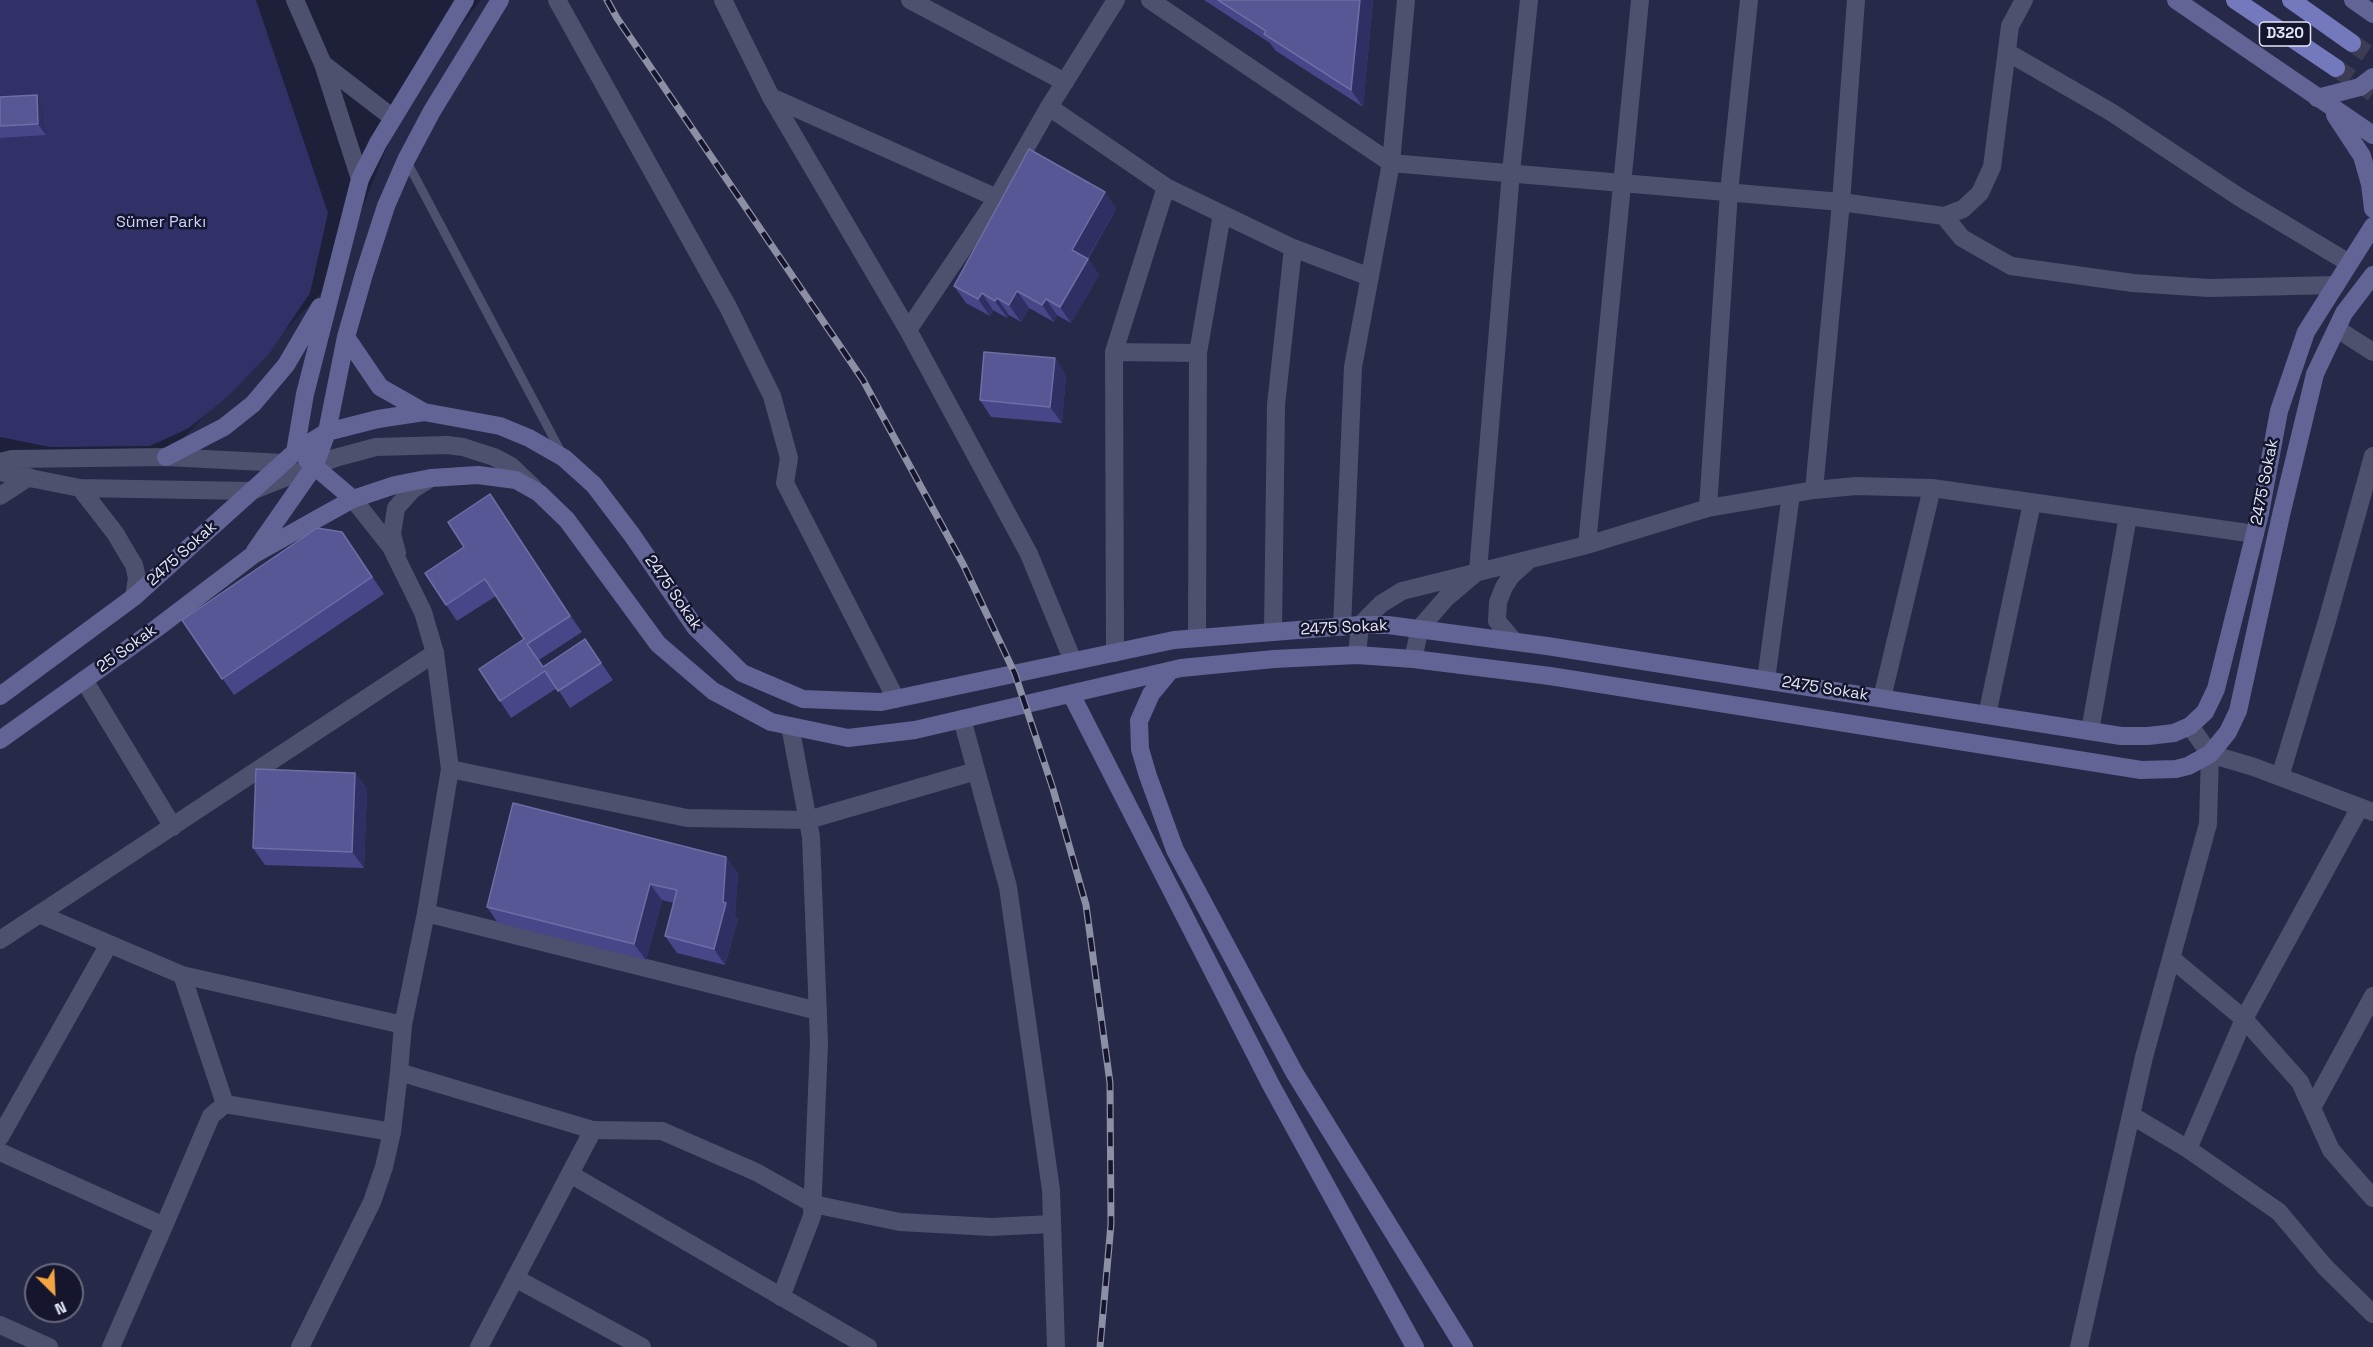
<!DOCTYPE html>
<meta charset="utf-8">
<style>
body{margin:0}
#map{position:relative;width:2373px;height:1347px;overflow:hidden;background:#1e1f38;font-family:"Space Grotesk",sans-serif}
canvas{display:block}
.north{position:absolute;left:24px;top:1263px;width:60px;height:60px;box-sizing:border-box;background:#15162e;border:2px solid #67697e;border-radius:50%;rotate:156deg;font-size:16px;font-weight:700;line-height:24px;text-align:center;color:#e3e6f7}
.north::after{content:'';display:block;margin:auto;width:21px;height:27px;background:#f2a540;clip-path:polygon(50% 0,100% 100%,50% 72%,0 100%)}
</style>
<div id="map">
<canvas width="2373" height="1347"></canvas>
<div class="north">N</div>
</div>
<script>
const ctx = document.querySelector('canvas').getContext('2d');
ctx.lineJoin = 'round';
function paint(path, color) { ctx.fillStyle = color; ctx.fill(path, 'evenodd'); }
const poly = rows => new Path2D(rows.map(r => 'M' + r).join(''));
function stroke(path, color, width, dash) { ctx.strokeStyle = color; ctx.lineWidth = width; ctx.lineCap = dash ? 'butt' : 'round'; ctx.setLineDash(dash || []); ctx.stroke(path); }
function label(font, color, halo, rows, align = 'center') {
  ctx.font = font + ' "Space Grotesk",sans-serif'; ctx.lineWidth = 5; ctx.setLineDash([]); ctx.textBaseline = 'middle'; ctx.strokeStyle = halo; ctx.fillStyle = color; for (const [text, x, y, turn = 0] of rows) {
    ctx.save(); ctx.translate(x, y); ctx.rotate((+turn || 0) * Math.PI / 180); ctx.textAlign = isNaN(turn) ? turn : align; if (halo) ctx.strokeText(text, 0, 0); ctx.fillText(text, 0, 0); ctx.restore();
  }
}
paint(poly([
 [481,0,2373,0,2373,1347,0,1347,0,466,166,456,334,279,408,94],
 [36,1275,72,1275,72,1311,36,1311]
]), '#272948');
paint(poly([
 [0,0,256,0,328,213,310,293,269,354,227,397,189,428,150,446,50,447,0,437]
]), '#313167');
stroke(poly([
 [2352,43,2373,57],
 [2336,68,2373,93]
]), '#3c3d55', 18, [18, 9]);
stroke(poly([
 [406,160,561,452]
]), '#4e516d', 9);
stroke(poly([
 [295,0,323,64,360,179],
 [557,0,728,307,772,396,789,458,785,483,896,699],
 [910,0,1065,82],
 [1150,0,1391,163,1841,202,1944,216,1963,209,1980,193,1992,167,2010,26,2024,0],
 [2007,52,2111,112,2239,197,2349,263],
 [323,64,393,118],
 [771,97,997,198],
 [1049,107,1166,187,1293,248,1370,277],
 [1944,216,1962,238,2011,266,2133,283,2209,288,2336,285],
 [2337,329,2373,352],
 [1114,352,1198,353],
 [1814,490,1841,202,1856,0],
 [0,496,29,477],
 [1708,508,1729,192,1749,0],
 [1587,545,1640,0],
 [1342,627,1353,367,1391,163,1406,0],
 [1273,632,1276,405,1293,248],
 [1197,638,1198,353,1222,214],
 [1514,641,1497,621,1498,602,1504,587,1511,576,1530,559],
 [1115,653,1114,352,1166,187],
 [1357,655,1360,625,1381,604,1402,591,1587,545,1708,508,1814,490,1856,486,1932,488,2255,534],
 [1413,659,1420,628,1446,598,1478,571,1511,172,1529,0],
 [84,680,173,827],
 [1766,680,1791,494],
 [1882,698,1932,488],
 [1987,715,2032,503],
 [962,719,1008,887,1051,1190,1056,1347],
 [2090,731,2128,516],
 [2210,754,2254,767,2373,812],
 [450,769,687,818,808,820,976,771],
 [2280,777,2327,621,2373,456],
 [426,913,818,1011],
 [39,914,182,975,403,1025],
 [0,940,435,653],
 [2171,958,2244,1019,2300,1082,2331,1150,2373,1198],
 [182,975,225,1104],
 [2312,1108,2373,996],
 [2131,1115,2188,1149,2279,1212,2325,1267,2373,1314],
 [593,1130,662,1131,756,1172,813,1204,900,1222,991,1227,1052,1224],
 [0,1137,109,944],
 [2188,1149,2244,1019,2360,807],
 [0,1152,164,1226,211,1116,225,1104,392,1132],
 [570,1174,868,1347],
 [515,1278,642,1347],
 [781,1297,812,1216,819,1042,811,837,790,726],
 [0,1325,49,1347],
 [111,1347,164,1226],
 [300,1347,372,1202,384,1167,392,1132,399,1072],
 [2079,1347,2144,1057,2208,824,2210,754,2190,726]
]), '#4e516d', 18);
stroke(poly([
 [723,0,771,97,908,330,1029,554,1073,661],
 [908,330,997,198,1049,107,1116,0],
 [0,462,12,459,166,457,284,463],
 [0,472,80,488,251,491,335,458,376,447,447,445,463,447,494,457,511,466,534,488],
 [80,488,115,533,134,565,137,578,134,597],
 [353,499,391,547,423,612,435,653,450,769,426,913,403,1025,399,1072,593,1130,479,1347],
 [397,553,392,534,396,508,412,490,431,478]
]), '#4e516d', 18);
stroke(poly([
 [2176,0,2373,135],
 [2353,0,2373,14],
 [2317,98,2360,87,2373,77],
 [2335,115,2362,156,2370,184,2373,209],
 [346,337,380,387,424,412],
 [295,452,305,394,360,179,378,143,465,0],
 [166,457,224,427,253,404,286,365,320,307],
 [307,460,353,499],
 [255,551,315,465,327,432,346,337,364,274,386,206,406,160,432,111,500,0],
 [1170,671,1151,694,1139,721,1140,749,1148,776,1175,850,1294,1072,1464,1347],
 [1071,694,1271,1085,1415,1347],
 [0,696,134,597,295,452,327,432,378,419,424,412,500,426,529,438,564,458,594,485,632,535,695,627,742,673,803,699,881,702,1174,640,1360,625,1388,625,1547,646,2121,736,2148,736,2174,733,2190,726,2205,712,2216,689,2260,513,2279,411,2306,332,2373,226],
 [0,740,157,628,253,555,317,519,353,499,395,485,431,478,478,475,516,480,539,493,567,520,658,644,713,691,771,722,848,738,915,730,1181,668,1274,659,1357,655,1413,659,1550,676,2141,770,2176,769,2188,766,2210,754,2228,732,2238,711,2281,515,2315,374,2344,313,2373,275]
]), '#616495', 18);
stroke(poly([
 [2235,0,2336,68],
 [2291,0,2352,43]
]), '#7478bc', 18);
const rail = poly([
 [607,0,617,18,863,380,964,566,1015,674,1053,789,1086,905,1110,1083,1111,1224,1100,1347]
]);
stroke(rail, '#8d8fa4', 7);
stroke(rail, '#15162e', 4.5, [14]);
paint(poly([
 [1204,0,1373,0,1363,107,1276,51,1270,43],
 [37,95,45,106,46,135,0,138,0,97],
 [1105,192,1116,209,1088,259,1099,275,1071,323,1057,315,1054,322,1029,308,1021,322,1009,315,1007,318,993,310,990,316,966,303,954,286],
 [1055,358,1066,375,1062,423,991,417,980,400],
 [490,494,582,632,539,660,543,666,585,639,613,680,570,708,557,688,511,718,500,701,524,639,496,596,457,621,446,605,464,547],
 [342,532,384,594,234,695,182,620],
 [355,773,367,789,364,868,265,865,253,848],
 [726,857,738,874,735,915,738,919,725,965,677,953,665,936,674,903,662,900,646,960,498,923,487,907]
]), '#474689');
paint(poly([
 [1360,0,1373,0,1363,107,1351,90],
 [37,95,45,106,46,135,38,124],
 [1105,192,1116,209,1083,266,1072,250],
 [1088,259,1099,275,1071,323,1060,307],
 [1017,291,1029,308,1021,322,1009,305],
 [982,293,993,310,990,316,978,299],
 [997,298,1009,315,1007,318,995,301],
 [1046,299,1057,315,1054,322,1042,305],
 [1055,358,1066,375,1062,423,1050,407],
 [490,494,502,511,582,632,570,616],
 [355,773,367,789,364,868,352,852],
 [726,857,738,874,735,915,738,919,725,965,714,949,723,902],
 [650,884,662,900,646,960,634,944]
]), '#2f2f64');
const building = poly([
 [1218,0,1360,0,1351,90,1264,34,1266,31,1218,0],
 [37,95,38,124,0,126,0,97,37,95],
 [1029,149,1105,192,1072,250,1088,259,1060,307,1046,299,1042,305,1017,291,1009,305,997,298,995,301,982,293,978,299,954,286,1029,149],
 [984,352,1055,358,1050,407,980,400,984,352],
 [490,494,570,616,527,644,543,667,585,639,601,663,558,691,545,671,500,701,479,669,524,639,485,579,446,605,425,573,464,547,448,522,490,494],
 [317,528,342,532,372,577,222,679,182,620,317,528],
 [256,769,355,773,352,852,253,848,256,769],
 [513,803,726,857,723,902,726,903,714,949,665,936,677,890,650,884,634,944,487,907,513,803]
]);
paint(building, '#585795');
stroke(building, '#6d6ea4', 1.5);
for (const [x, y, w] of [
 [2285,34,51]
]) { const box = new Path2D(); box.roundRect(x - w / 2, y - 12, w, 24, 4.5); ctx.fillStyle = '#15162e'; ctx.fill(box); stroke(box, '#e3e6f7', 1.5); }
label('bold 15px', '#e3e6f7', null, [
 ["D320",2285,34]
]);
label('16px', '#ced3fe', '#15162e', [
 ["Sümer Parkı",161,223]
]);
label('16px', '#e3e6f7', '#15162e', [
 ["2475 Sokak",2265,482,-79],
 ["2475 Sokak",182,554,-42],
 ["2475 Sokak",673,593,55],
 ["2475 Sokak",1344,628,-3],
 ["25 Sokak",127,649,-36],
 ["2475 Sokak",1825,689,9]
]);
</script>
